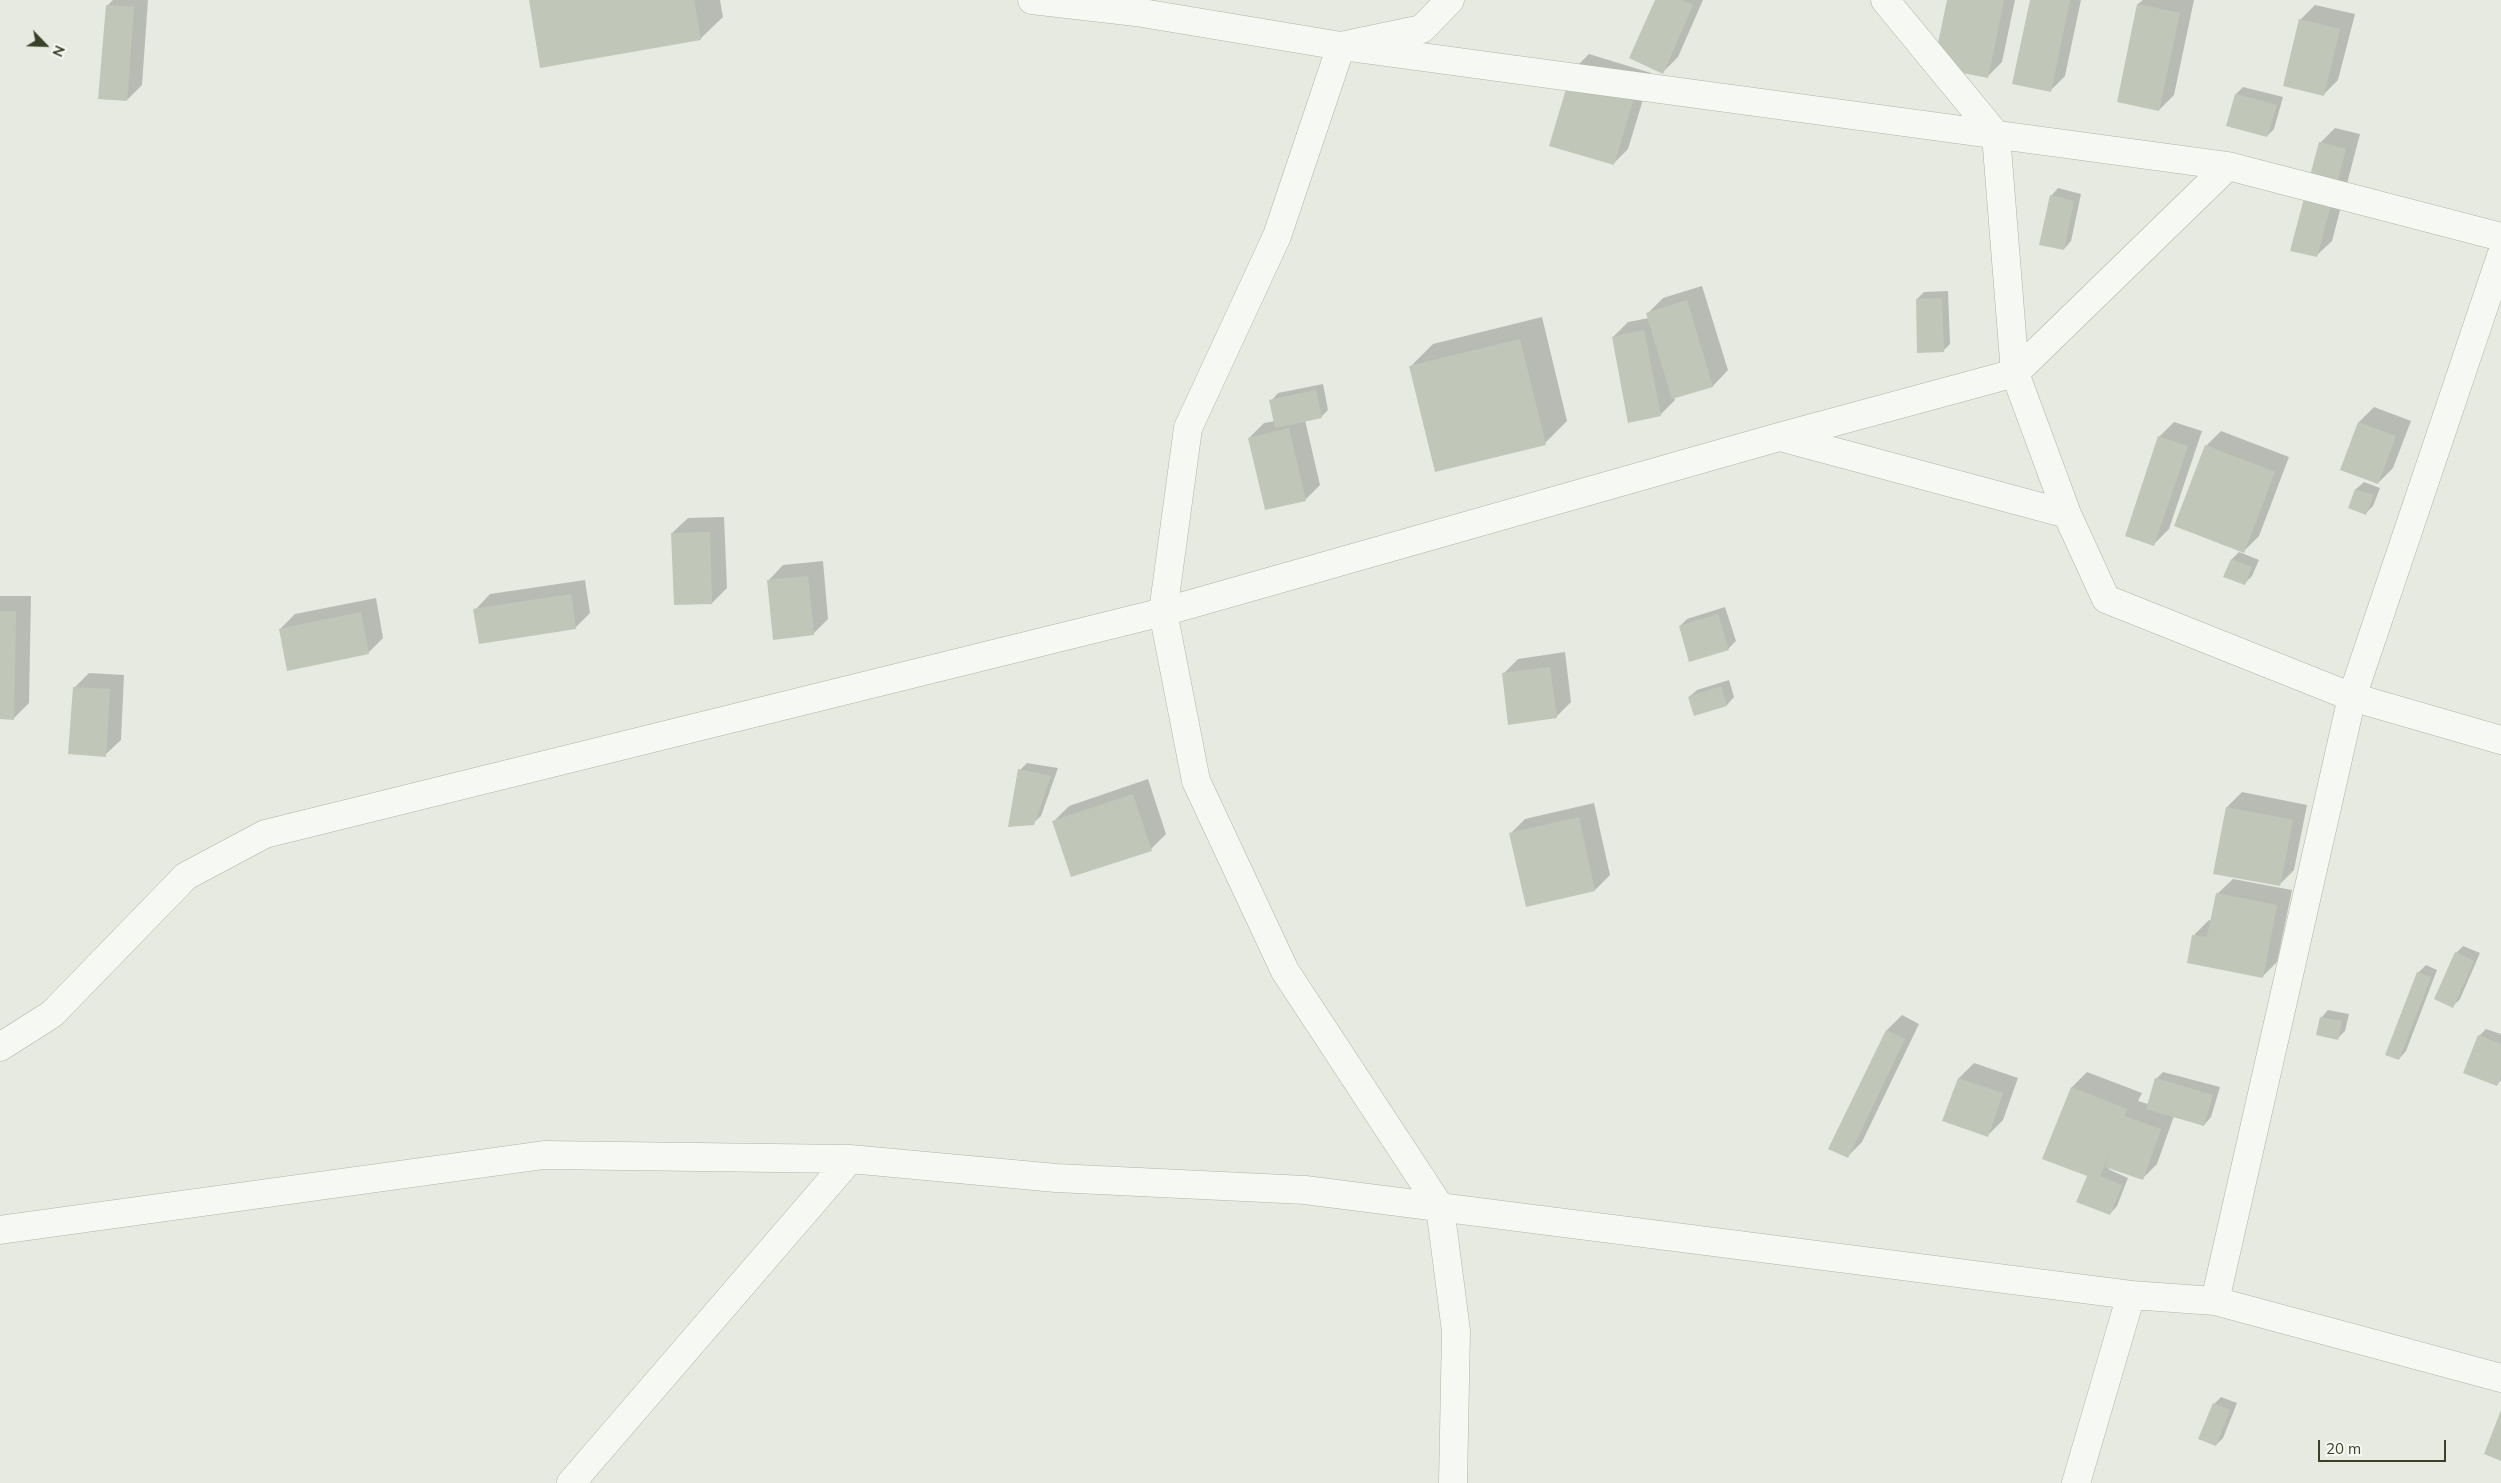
<!DOCTYPE html>
<style>
body{margin:0}
#map{position:relative;width:2501px;height:1483px;overflow:hidden;background:#e7eae1;font-family:Mulish,sans-serif}
canvas{display:block}
.north{position:absolute;left:20px;top:20px;width:50px;height:50px;-webkit-text-stroke:4px #f5f7f0;paint-order:stroke;rotate:114deg;font-size:14px;font-weight:700;line-height:20px;text-align:center;color:#394129}
.north::after{content:'';display:block;margin:auto;width:18px;height:22px;background:#394129;clip-path:polygon(50% 0,100% 100%,50% 72%,0 100%)}
.scale{position:absolute;left:2318px;top:1440px;width:128px;height:22px;box-sizing:border-box;border:2px solid #394129;border-top:0;padding-left:6px;font-size:15px;line-height:18px;white-space:nowrap;color:#394129;-webkit-text-stroke:4px #f5f7f0;paint-order:stroke}
</style>
<div id="map">
<canvas width="2501" height="1483"></canvas>
<div class="north">N</div>
<div class="scale">20 m</div>
</div>
<script>
const ctx = document.querySelector('canvas').getContext('2d');
ctx.lineJoin = 'round';
function paint(path, color) { ctx.fillStyle = color; ctx.fill(path, 'evenodd'); }
const poly = rows => new Path2D(rows.map(r => 'M' + r).join(''));
function stroke(path, color, width, dash) { ctx.strokeStyle = color; ctx.lineWidth = width; ctx.lineCap = dash ? 'butt' : 'round'; ctx.setLineDash(dash || []); ctx.stroke(path); }
paint(poly([
 [113,0,148,0,142,85,127,100,107,6],
 [530,0,720,0,723,17,700,39],
 [1656,0,1703,0,1678,57,1663,72],
 [1948,0,2015,0,2002,62,1987,77],
 [2031,0,2081,0,2065,76,2050,91],
 [2143,0,2194,0,2174,95,2159,110,2138,4],
 [2315,5,2355,14,2338,80,2323,95,2300,20],
 [1589,54,1651,73,1628,149,1613,164,1574,69],
 [2243,87,2283,97,2274,129,2267,136,2228,125,2236,94],
 [2335,128,2360,134,2332,241,2316,256,2320,143],
 [2058,188,2081,194,2071,241,2064,249,2051,196],
 [1702,286,1728,370,1713,386,1674,397,1675,400,1660,415,1613,337,1628,322,1649,318,1648,313,1663,298],
 [1948,291,1950,344,1943,351,1917,299,1924,292],
 [1542,317,1567,421,1545,443,1410,367,1433,344],
 [1323,384,1328,410,1321,417,1305,420,1320,485,1305,500,1249,438,1264,423,1275,421,1271,401,1278,393],
 [2374,407,2411,421,2393,468,2378,483,2341,469,2359,422],
 [2174,422,2202,431,2169,529,2154,544,2159,437],
 [2221,431,2289,457,2259,536,2244,551,2206,446],
 [2364,482,2380,488,2373,506,2366,513,2350,507,2356,489],
 [724,517,727,588,712,603,672,533,688,518],
 [2239,552,2259,560,2252,576,2245,583,2232,559],
 [823,561,828,619,813,634,768,581,783,565],
 [585,580,590,613,575,628,475,610,490,594],
 [0,596,31,596,29,703,14,718,0,718],
 [376,598,383,638,368,653,280,629,295,614],
 [1725,607,1736,641,1728,649,1680,626,1687,619],
 [1565,652,1571,702,1556,717,1503,674,1518,659],
 [89,673,124,675,121,740,105,755,74,688],
 [1729,680,1734,697,1727,705,1695,715,1689,697,1697,690],
 [1027,763,1058,768,1041,816,1033,823,1020,770],
 [1148,779,1166,834,1151,849,1054,821,1069,806],
 [2242,792,2307,805,2294,870,2279,885,2215,873,2227,807],
 [1594,803,1610,875,1595,890,1510,834,1525,819],
 [2233,879,2292,890,2277,962,2262,977,2194,935,2209,920,2212,921,2217,894],
 [2463,946,2480,953,2460,999,2453,1006,2456,953],
 [2426,965,2437,970,2406,1051,2399,1059,2418,973],
 [2328,1010,2349,1014,2345,1031,2338,1038,2321,1018],
 [1902,1015,1919,1024,1862,1142,1847,1157,1887,1030],
 [2486,1029,2501,1034,2501,1080,2497,1085,2479,1036],
 [1974,1063,2018,1078,2003,1120,1988,1135,1959,1078],
 [2087,1072,2142,1093,2138,1101,2148,1104,2156,1079,2163,1072,2220,1087,2211,1117,2204,1125,2174,1116,2157,1164,2142,1179,2110,1167,2108,1169,2128,1178,2117,1206,2110,1214,2088,1175,2044,1158,2072,1087],
 [2221,1397,2237,1403,2223,1438,2216,1445,2214,1404]
]), '#0003');
paint(poly([
 [529,0,694,0,701,40,540,68],
 [1655,0,1681,0,1693,5,1663,74,1629,58],
 [1947,0,2004,0,1988,78,1933,67],
 [2030,0,2070,0,2051,92,2012,84],
 [2137,4,2180,13,2159,111,2117,102],
 [106,5,134,7,127,101,98,99],
 [2299,19,2340,29,2324,96,2283,86],
 [1572,69,1637,88,1614,165,1549,146],
 [2235,94,2277,105,2267,137,2226,126],
 [2319,142,2346,149,2317,257,2290,251],
 [2050,195,2074,201,2064,250,2039,245],
 [1942,298,1944,352,1917,353,1916,299],
 [1687,300,1713,387,1672,399,1646,313],
 [1644,330,1661,416,1628,423,1612,337],
 [1520,339,1546,445,1435,472,1409,366],
 [1316,390,1322,418,1275,428,1269,400],
 [2358,422,2396,436,2378,484,2340,470],
 [1289,428,1306,501,1265,510,1248,438],
 [2158,436,2188,446,2154,546,2125,536],
 [2205,445,2275,472,2244,553,2174,526],
 [2355,489,2374,495,2366,515,2348,508],
 [710,532,712,604,674,605,671,533],
 [2231,559,2252,567,2245,585,2223,577],
 [808,576,814,635,773,640,767,580],
 [571,594,576,629,479,644,473,609],
 [0,611,16,611,14,720,0,719],
 [361,612,369,654,287,671,279,629],
 [1718,614,1729,650,1689,662,1679,626],
 [1550,667,1557,718,1508,725,1502,673],
 [1721,686,1727,706,1694,716,1688,697],
 [73,687,110,689,106,757,68,754],
 [1018,769,1051,776,1034,825,1008,827],
 [1133,794,1152,851,1071,877,1052,821],
 [2226,807,2293,820,2280,886,2213,874],
 [1579,817,1595,891,1526,907,1509,833],
 [2216,893,2277,905,2263,978,2187,963,2192,935,2207,937],
 [2455,952,2474,961,2453,1008,2434,999],
 [2417,972,2431,977,2399,1060,2385,1055],
 [2320,1017,2342,1021,2338,1040,2316,1035],
 [1886,1030,1905,1039,1848,1158,1828,1149],
 [2478,1035,2501,1044,2501,1076,2497,1086,2463,1073],
 [1958,1078,2003,1093,1988,1137,1942,1121],
 [2155,1078,2213,1095,2204,1126,2146,1109],
 [2071,1087,2127,1109,2124,1116,2161,1129,2143,1180,2105,1167,2111,1150,2100,1176,2122,1185,2110,1215,2076,1202,2087,1176,2042,1159],
 [2213,1403,2230,1410,2216,1446,2198,1439],
 [2501,1410,2501,1461,2484,1454]
]), '#c1c7b8');
const minor = poly([
 [1032,0,1136,12,1341,46,2228,166],
 [1450,0,1422,29,1341,46,1277,236,1188,428,1163,612,1196,781,1285,971,1440,1207,1456,1331,1453,1483],
 [1885,0,1996,135,2015,373,2067,514],
 [1780,437,2067,514,2106,599,2352,697,2501,740],
 [0,1047,52,1014,186,876,265,834,1163,612,1779,437,2015,373,2228,166,2501,237],
 [0,1230,544,1155,850,1159,1056,1178,1305,1190,2131,1295,2215,1301,2501,1378],
 [2215,1301,2352,697,2501,256],
 [571,1483,850,1159],
 [2076,1483,2131,1295]
]);
stroke(minor, '#afb4a6', 29);
stroke(minor, '#f6f8f4', 28);
</script>
